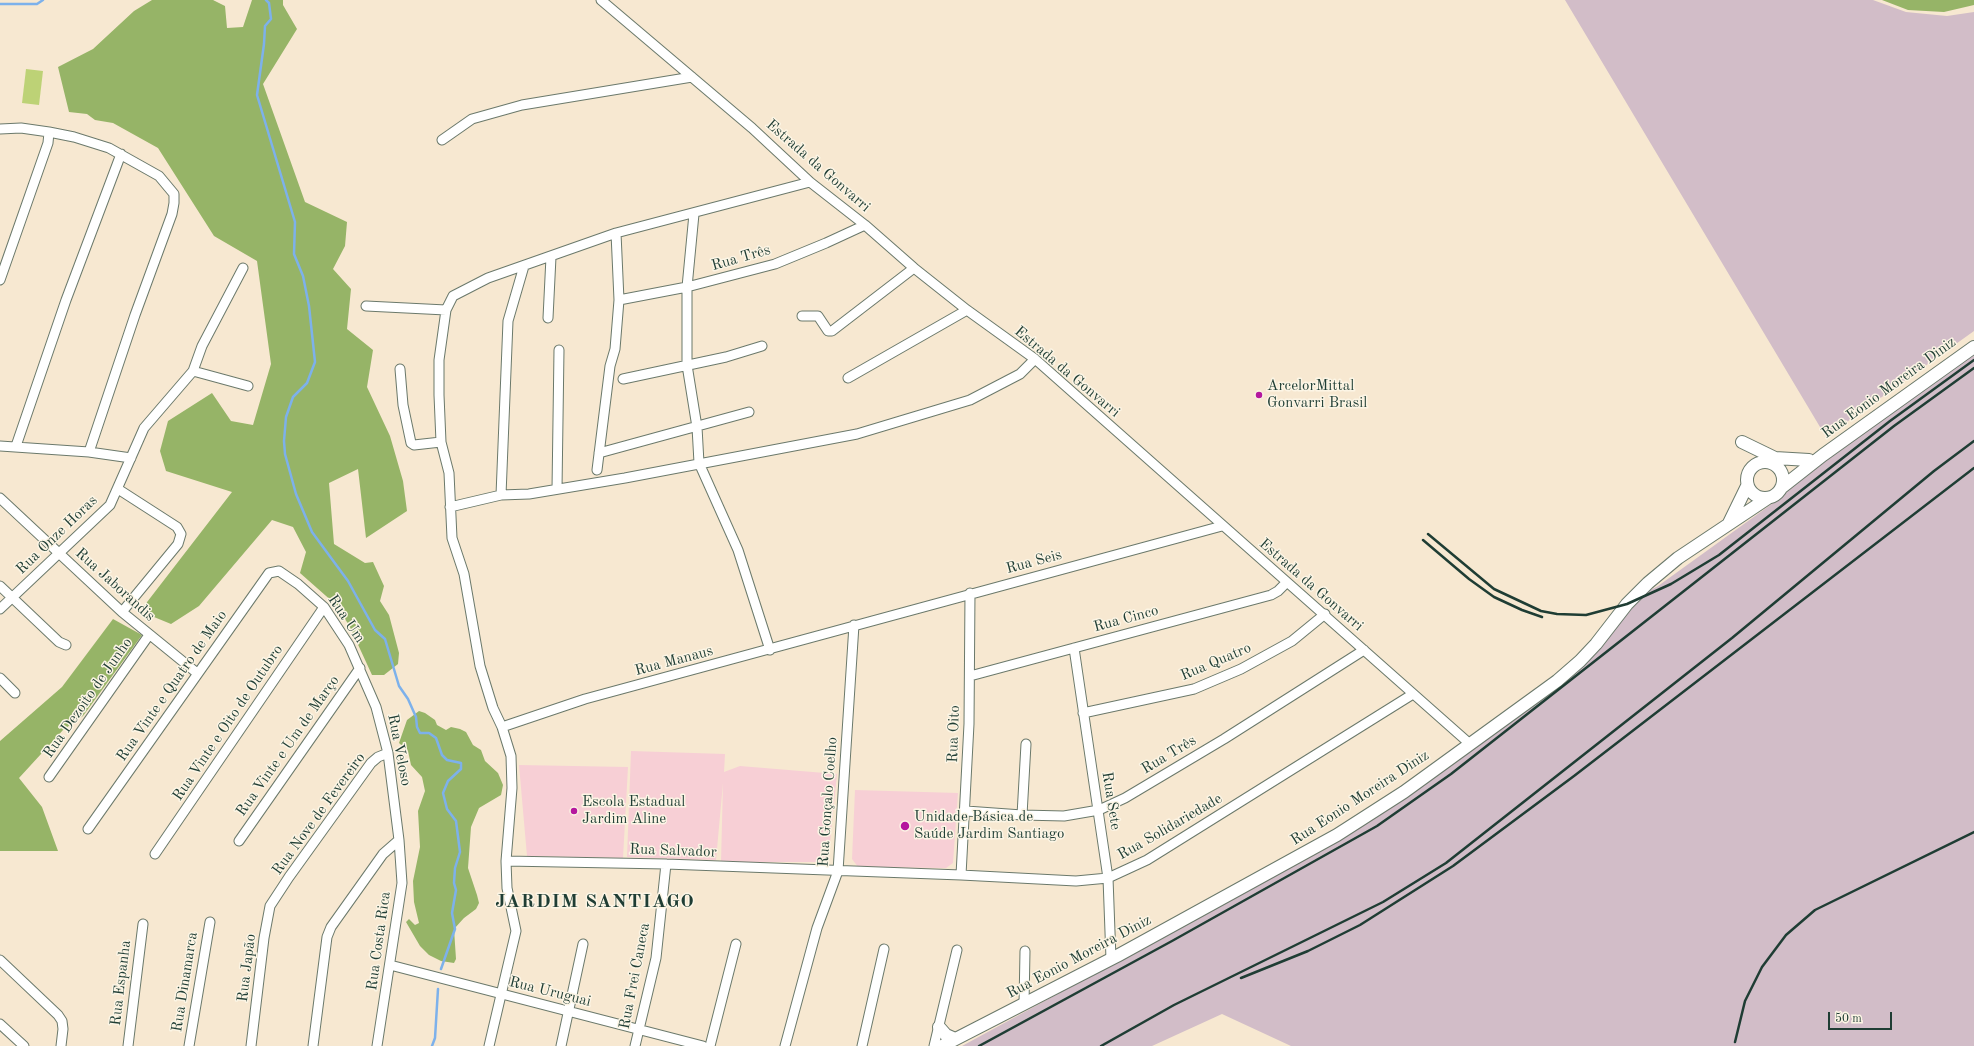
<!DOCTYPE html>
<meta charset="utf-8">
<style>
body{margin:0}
#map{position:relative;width:1974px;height:1046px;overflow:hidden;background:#f7e8d1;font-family:"Old Standard TT",serif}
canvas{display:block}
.scale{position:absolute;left:1828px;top:1012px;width:64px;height:18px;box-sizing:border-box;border:2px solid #1f3d34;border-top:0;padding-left:5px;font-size:12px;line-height:14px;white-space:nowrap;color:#1f3d34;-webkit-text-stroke:3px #fcf5e5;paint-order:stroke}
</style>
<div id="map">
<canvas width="1974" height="1046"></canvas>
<div class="scale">50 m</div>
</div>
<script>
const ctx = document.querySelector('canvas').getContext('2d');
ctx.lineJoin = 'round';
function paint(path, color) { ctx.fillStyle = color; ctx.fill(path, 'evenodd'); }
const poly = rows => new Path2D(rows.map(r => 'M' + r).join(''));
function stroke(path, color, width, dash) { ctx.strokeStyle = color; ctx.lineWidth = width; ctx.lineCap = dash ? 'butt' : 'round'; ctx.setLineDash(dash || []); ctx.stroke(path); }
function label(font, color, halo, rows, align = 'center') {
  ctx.font = font + ' "Old Standard TT",serif'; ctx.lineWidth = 3; ctx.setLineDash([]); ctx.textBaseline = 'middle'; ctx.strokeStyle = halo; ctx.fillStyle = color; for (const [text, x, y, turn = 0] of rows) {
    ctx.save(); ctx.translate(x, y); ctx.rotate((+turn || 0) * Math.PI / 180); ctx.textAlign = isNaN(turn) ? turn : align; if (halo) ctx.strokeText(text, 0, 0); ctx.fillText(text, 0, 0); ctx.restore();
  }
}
paint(poly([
 [631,751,725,754,724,772,740,766,837,774,828,862,721,862,723,783,716,860,627,857],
 [519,765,628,767,623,858,527,856],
 [855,790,958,793,953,863,946,868,858,867,852,859]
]), '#f7cfd5');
paint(poly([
 [1565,0,1873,0,1906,12,1947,16,1974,12,1974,331,1826,437],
 [1974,353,1974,1046,1291,1046,1222,1014,1152,1046,962,1046,1258,885,1579,668,1639,596,1658,586,1780,498,1787,489,1812,470]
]), '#d2bdc8');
paint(poly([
 [26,69,43,71,39,105,22,103]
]), '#bdd276');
paint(poly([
 [152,0,213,0,225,6,227,28,243,27,252,0,283,0,283,5,297,29,263,84,305,202,347,222,345,246,333,269,351,289,347,329,373,350,367,387,390,436,403,481,407,511,366,538,358,469,329,483,334,544,365,563,373,562,384,586,380,601,389,615,399,653,398,664,384,675,372,675,349,625,334,603,300,573,306,552,293,527,272,520,199,606,171,624,154,617,144,606,232,492,166,471,160,451,168,421,212,393,231,421,253,425,271,364,257,261,214,236,158,148,113,123,95,120,87,114,69,112,58,67,93,49,134,11],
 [1882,0,1974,0,1974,5,1944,12,1908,10],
 [113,619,142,635,83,716,63,730,19,778,42,807,58,851,0,851,0,741,62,687],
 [419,711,425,713,435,720,437,725,446,730,451,727,460,729,466,732,473,745,481,750,485,761,498,773,503,785,501,795,479,808,471,827,468,868,477,895,479,903,476,909,464,918,454,929,456,959,454,963,441,961,429,955,420,946,406,922,409,919,415,925,419,923,414,902,413,881,420,847,418,811,425,791,422,777,411,765,408,751,399,743,407,720]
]), '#96b467');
stroke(poly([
 [266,0,269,3,271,19,265,26,264,44,257,95,295,222,294,254,303,276,309,306,315,362,307,383,293,397,286,417,284,441,285,454,296,494,312,532,348,581,375,630,385,639,399,686,408,699,416,717,417,727,420,733,429,733,436,738,442,755,447,760,461,763,461,769,448,781,443,793,447,809,456,821,460,852,455,868,454,883,456,890,452,913,455,929,441,969],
 [0,4,37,4,43,0],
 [432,1046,435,1038,438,989]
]), '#7db1eb', 2.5);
const minor = poly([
 [601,0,752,128,810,182,865,225,914,268,967,310,1035,359,1470,744],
 [0,129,21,128,49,132,74,137,109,148,159,176,174,194,174,203,172,214,135,315,89,452],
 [442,140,472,119,522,105,692,77],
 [694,214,687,287,687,365,697,427,699,463,738,550,770,650],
 [0,280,48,143,49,132],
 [619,300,687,287,775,264,826,243,865,225],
 [366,306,446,310,453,296,488,278,616,233,810,182],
 [446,310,439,360,439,395,441,442,449,473,452,538,464,574,480,666,493,708,502,727,511,756,512,788,506,861,507,888,516,931,489,1046],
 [802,316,818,316,828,331,832,331,914,268],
 [548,318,551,257],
 [400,369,403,405,411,443,414,445,441,442],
 [193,371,248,386],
 [848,378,967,310],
 [623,379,726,357,762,346],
 [0,446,89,452,131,458],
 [16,446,66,300,121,154],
 [599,453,749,412],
 [597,470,610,366,615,349,619,300,616,233],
 [118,489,177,527,181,534,178,544,122,612],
 [557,489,559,350],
 [501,495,508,321,524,266],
 [0,498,122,612,197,673],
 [450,507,501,495,529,494,625,478,857,434,970,400,1020,374,1035,359],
 [0,586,59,642,66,645],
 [0,609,110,505,144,428,193,371,202,346,243,268],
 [1074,648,1108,878,1111,959],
 [970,676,1271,595,1278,591,1286,583],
 [0,678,15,693],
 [1083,713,1194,689,1241,669,1292,641,1325,614],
 [502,727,585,699,1222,526],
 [49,777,149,635],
 [966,811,1022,815,1064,816,1099,810,1125,798,1224,739,1364,650],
 [1022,815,1026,744],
 [88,829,269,573,279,571,298,584,324,607,349,645,376,707,388,753,399,840,402,883,377,1046],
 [239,841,360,668],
 [155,854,324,607],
 [506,861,666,864,961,875,1076,881,1108,878,1147,860,1413,694],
 [961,875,969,724,970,593],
 [0,960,58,1015,62,1021,63,1029,61,1046],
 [390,965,703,1046],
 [1024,1004,1025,951],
 [0,1024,24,1046],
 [128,1046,143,924],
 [189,1046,210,922],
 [251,1046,264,938,270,906,289,877,371,763,378,757,388,753],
 [313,1046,327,937,331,927,383,854,399,840],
 [561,1046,583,944],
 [635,1046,656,958,666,864],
 [710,1046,736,944],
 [785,1046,817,928,838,871,854,625],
 [862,1046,884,949],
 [934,1046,957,950]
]);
const secondary = poly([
 [1742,442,1775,458,1809,460],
 '1747 480a18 18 0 1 1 36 0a18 18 0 1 1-36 0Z',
 [1781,488,1823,455,1974,347],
 [1729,523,1747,486],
 [939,1027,946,1035,955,1039],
 [942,1046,1117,956,1337,835,1404,792,1557,681,1580,661,1596,644,1627,604,1648,583,1678,558,1768,498]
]);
stroke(minor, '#6b796b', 11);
stroke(secondary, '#6b796b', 14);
stroke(minor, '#fff', 9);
stroke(secondary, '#fff', 12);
stroke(poly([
 [1428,534,1494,589,1541,611,1557,614,1586,615,1627,604,1671,584,1719,555,1890,421,1974,360],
 [1423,540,1469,579,1494,597,1522,610,1542,617],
 [1241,978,1308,951,1360,925,1453,866,1574,776,1974,468],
 [1735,1042,1745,1001,1762,967,1786,935,1815,910,1974,832],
 [979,1046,1172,941,1377,826,1451,774,1894,426,1974,368],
 [1101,1046,1174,1005,1383,902,1446,863,1732,638,1934,471,1974,441]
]), '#1f3d34', 2.5);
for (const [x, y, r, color] of [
 [1259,395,4,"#b5179e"],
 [574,811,4,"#b5179e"],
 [905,826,5,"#b5179e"]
]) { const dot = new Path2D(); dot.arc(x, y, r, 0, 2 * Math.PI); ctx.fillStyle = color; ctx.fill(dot); stroke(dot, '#fcf5e5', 1.5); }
label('15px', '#1f3d34', '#fcf5e5', [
 ["Estrada da Gonvarri",818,166,41],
 ["Rua Três",741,258,-16],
 ["Estrada da Gonvarri",1067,372,40],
 ["Rua Eonio Moreira Diniz",1889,388,-36],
 ["Rua Onze Horas",57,535,-44],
 ["Rua Seis",1034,562,-15],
 ["Rua Jaborandis",115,585,42],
 ["Estrada da Gonvarri",1311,585,41],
 ["Rua Um",346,619,56],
 ["Rua Cinco",1126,619,-15],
 ["Rua Manaus",674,661,-15],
 ["Rua Quatro",1216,662,-23],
 ["Rua Vinte e Quatro de Maio",172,686,-55],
 ["Rua Dezoito de Junho",88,698,-55],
 ["Rua Vinte e Oito de Outubro",228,723,-56],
 ["Rua Oito",954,734,-88],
 ["Rua Vinte e Um de Março",288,746,-55],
 ["Rua Veloso",399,750,79],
 ["Rua Três",1169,755,-31],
 ["Rua Eonio Moreira Diniz",1360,798,-33],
 ["Rua Sete",1111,801,81],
 ["Rua Gonçalo Coelho",828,802,-86],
 ["Rua Nove de Fevereiro",319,814,-54],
 ["Rua Solidariedade",1170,827,-30],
 ["Rua Salvador",673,851,2],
 ["Rua Costa Rica",379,941,-82],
 ["Rua Eonio Moreira Diniz",1079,957,-28],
 ["Rua Japão",247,968,-83],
 ["Rua Frei Caneca",635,976,-79],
 ["Rua Dinamarca",185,982,-81],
 ["Rua Espanha",121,983,-83],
 ["Rua Uruguai",550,992,14]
]);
label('15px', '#1f3d34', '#fcf5e5', [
 ["ArcelorMittal",1267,386],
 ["Gonvarri Brasil",1267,403],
 ["Escola Estadual",582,802],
 ["Jardim Aline",582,819],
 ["Unidade Básica de",914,817],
 ["Saúde Jardim Santiago",914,834]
], 'left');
ctx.letterSpacing = '1px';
label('bold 19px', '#1f3d34', '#fcf5e5', [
 ["JARDIM SANTIAGO",595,902]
]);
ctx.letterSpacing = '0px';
</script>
